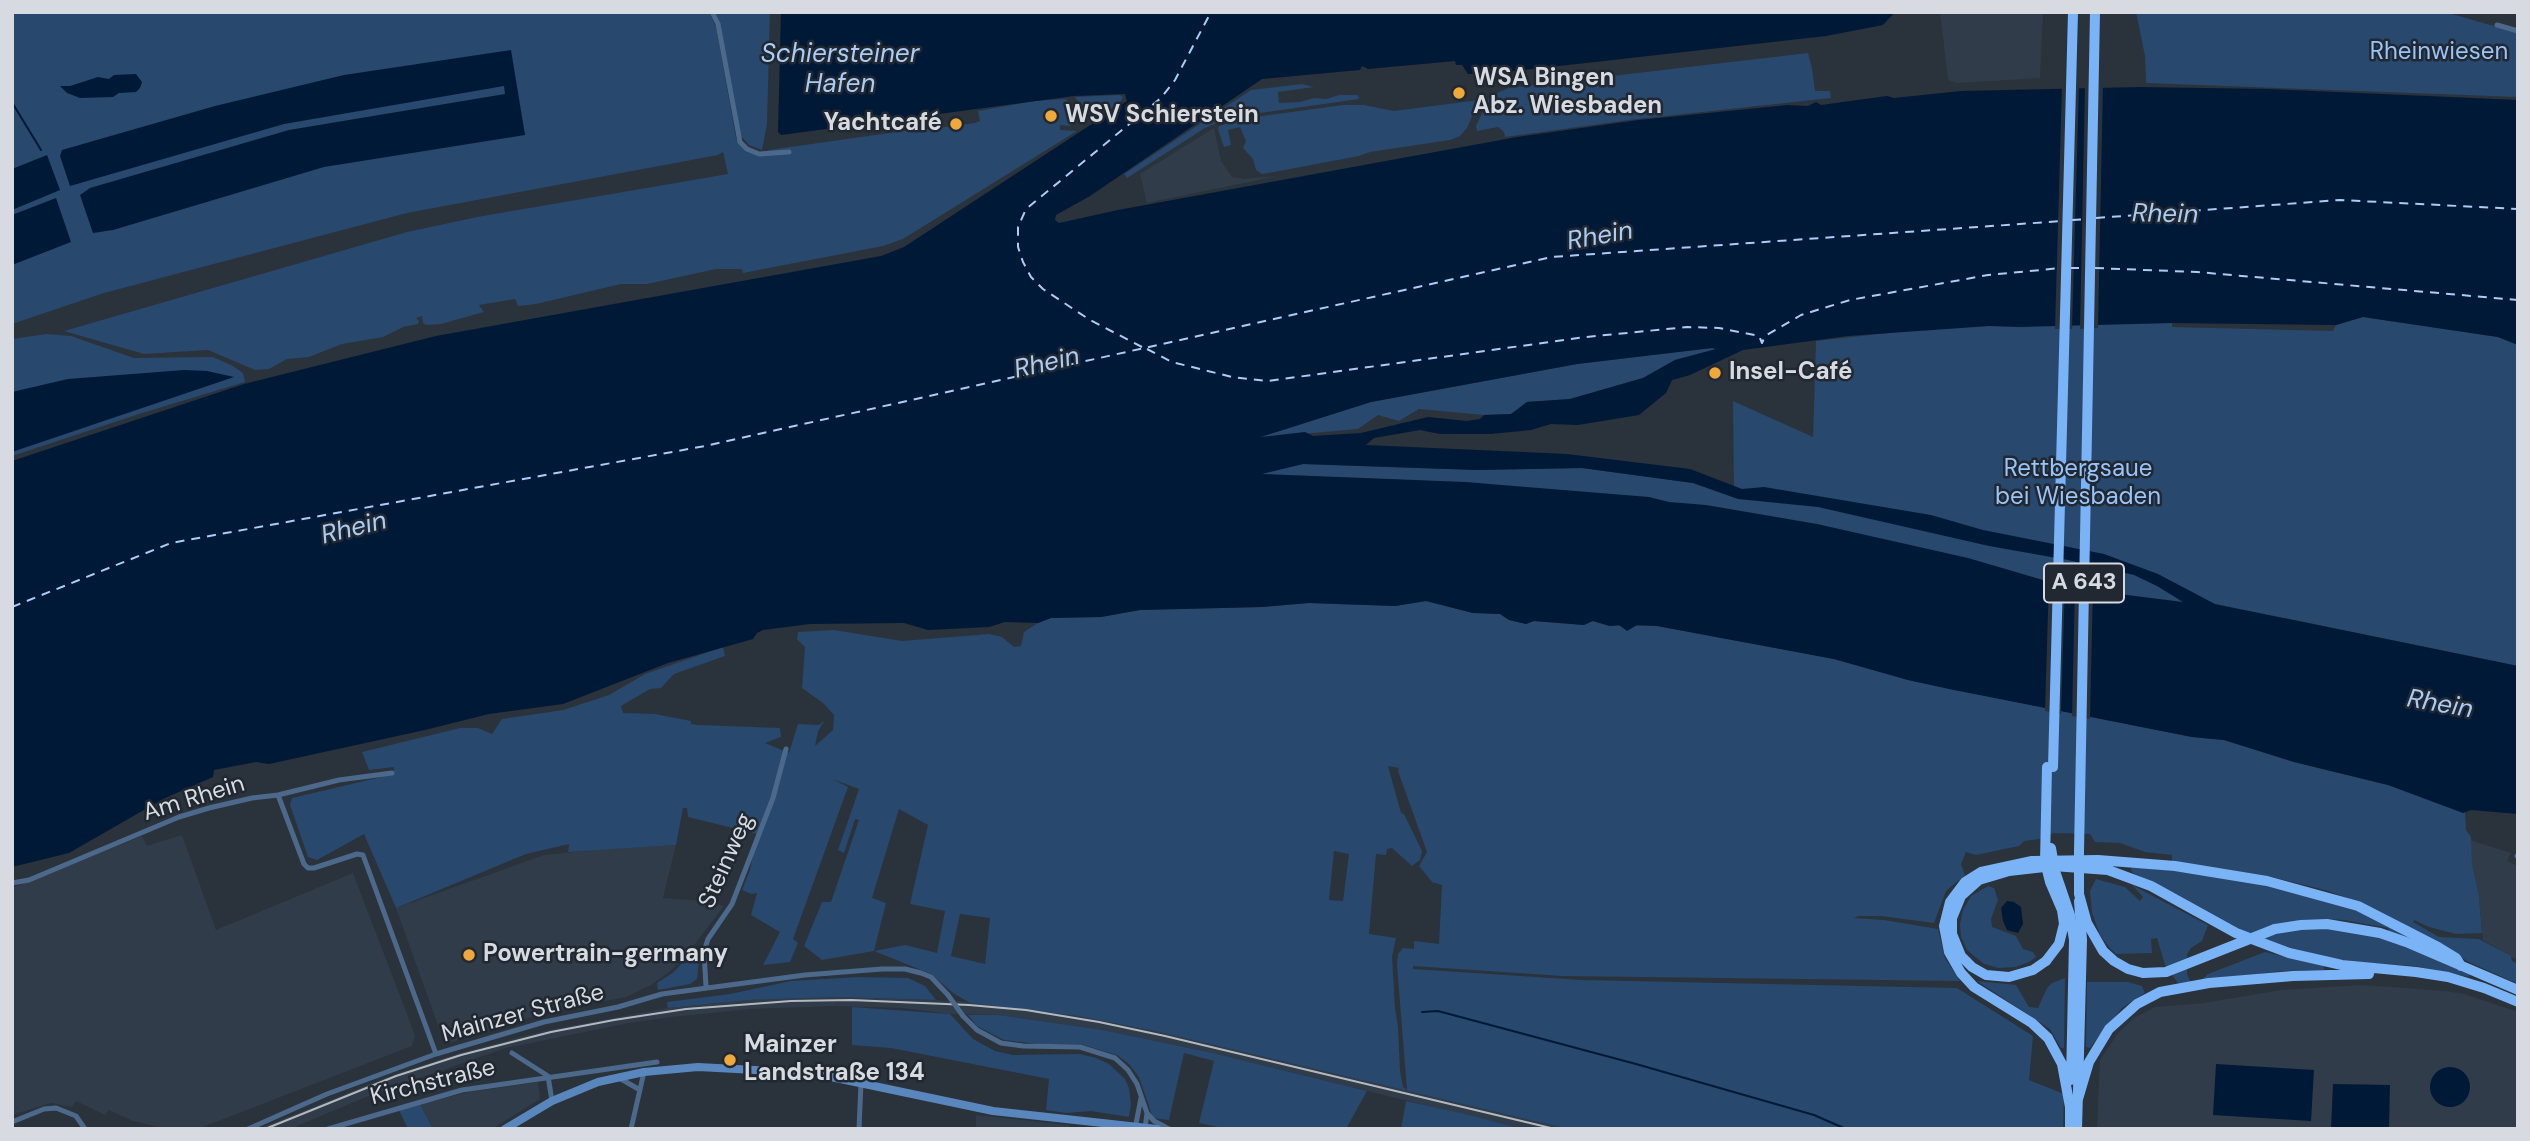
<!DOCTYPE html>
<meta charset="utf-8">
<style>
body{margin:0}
#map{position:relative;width:2530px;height:1141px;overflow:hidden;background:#2a323b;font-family:"DM Sans",sans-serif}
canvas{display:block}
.frame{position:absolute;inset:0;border:14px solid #d7dbe1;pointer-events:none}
</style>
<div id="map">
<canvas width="2530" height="1141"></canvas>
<div class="frame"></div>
</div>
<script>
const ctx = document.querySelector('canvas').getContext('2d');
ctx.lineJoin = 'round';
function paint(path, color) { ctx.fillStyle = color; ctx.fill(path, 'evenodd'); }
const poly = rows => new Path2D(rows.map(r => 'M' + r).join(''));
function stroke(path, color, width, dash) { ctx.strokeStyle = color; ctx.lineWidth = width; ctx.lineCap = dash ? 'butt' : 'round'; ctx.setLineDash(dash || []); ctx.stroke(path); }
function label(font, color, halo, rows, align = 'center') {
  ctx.font = font + ' "DM Sans",sans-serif'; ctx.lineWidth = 5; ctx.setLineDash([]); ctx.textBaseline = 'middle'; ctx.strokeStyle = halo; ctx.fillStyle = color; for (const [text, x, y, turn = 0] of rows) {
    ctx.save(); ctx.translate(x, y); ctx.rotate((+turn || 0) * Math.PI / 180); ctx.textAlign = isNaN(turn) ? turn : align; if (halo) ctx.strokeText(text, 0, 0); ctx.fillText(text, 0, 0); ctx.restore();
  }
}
paint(poly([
 [1940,12,2043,12,2040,78,1957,83,1948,80],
 [1214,128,1221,161,1232,177,1244,179,1278,176,1147,203,1140,174],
 [182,835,216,930,353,873,415,1035,412,1046,203,1127,162,1128,133,1121,109,1110,105,1115,76,1101,72,1107,51,1103,12,1115,12,888,142,836,147,846],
 [2470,840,2511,853,2507,861,2518,866,2518,954,2515,959,2483,940,2479,896,2472,863],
 [676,845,663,898,704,901,724,906,688,953,669,972,651,985,626,997,548,1012,449,1043,444,1042,396,908,544,855,605,849],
 [2362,985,2446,991,2464,994,2518,1012,2518,1129,2097,1129,2100,1060,2118,1033,2134,1018,2155,1007,2204,1003,2281,990],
 [836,997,959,1001,1078,1016,1155,1031,1568,1129,1522,1129,1213,1053,1103,1030,999,1015,950,1014,902,1008,835,1006,750,1009,672,1017,629,1023,506,1048,366,1097,290,1129,258,1129,395,1074,460,1053,543,1031,668,1008,749,1000],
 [538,1082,540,1099,492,1129,433,1129,420,1104,469,1092],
 [976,1115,1069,1125,1069,1129,976,1129]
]), '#303c4a');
paint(poly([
 [12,12,709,12,716,27,736,138,741,145,764,155,769,150,932,127,937,128,975,123,980,121,978,111,1034,101,1066,99,1081,119,1069,126,1060,125,1060,130,1077,131,903,239,883,246,743,273,742,269,716,269,647,284,621,284,536,304,518,306,515,299,479,305,484,312,441,324,426,325,423,323,422,316,416,318,419,321,418,324,403,327,383,337,342,344,309,357,287,359,269,369,255,370,208,350,144,354,64,331,407,232,477,217,728,174,723,152,718,155,407,213,104,293,12,324],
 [715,12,770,12,767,124,762,150,749,145,741,136],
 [2136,12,2445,12,2518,33,2518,97,2146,83,2145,56],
 [1808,53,1812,68,1815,91,1830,91,1831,98,1629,120,1505,137,1504,132,1498,127,1477,131,1476,126,1490,96,1509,88],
 [1302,84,1314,87,1278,92,1279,103,1300,102,1314,98,1326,99,1339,95,1358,95,1359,99,1232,117,1205,128,1127,178,1124,174,1251,90],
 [1120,95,1123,97,1120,103,1091,122,1075,97],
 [1479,100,1467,128,1460,136,1450,140,1370,152,1359,156,1274,172,1262,174,1256,170,1253,159,1243,148,1246,141,1240,127,1228,130,1231,145,1224,147,1218,129,1219,126,1240,119,1343,105,1364,105,1394,111],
 [2363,317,2498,337,2518,345,2518,666,2285,618,2069,642,1476,483,1258,474,1303,464,1477,470,1582,468,1693,483,1734,497,1733,401,1813,437,1816,341,1941,327,2075,324,2172,323,2172,327,2333,331,2336,325],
 [46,334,71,336,134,358,213,357,233,366,243,373,245,382,139,414,12,456,12,339],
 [1712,348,1717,349,1675,360,1643,378,1570,399,1527,402,1511,414,1484,415,1419,409,1399,421,1378,415,1358,429,1256,438,1371,402,1577,364],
 [1426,601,1473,613,1500,614,1509,620,1526,624,1534,621,1584,625,1592,621,1610,626,1657,626,1834,659,1908,680,2192,737,2224,740,2294,762,2388,785,2442,803,2465,812,2466,830,2471,837,2472,863,2479,896,2482,933,2456,934,2429,927,2414,920,2413,922,2439,937,2479,939,2511,956,2512,961,2518,964,2518,984,2471,963,2353,900,2325,890,2263,875,2172,862,2172,855,2145,852,2120,843,2095,842,2090,834,2054,833,2039,839,2024,841,2019,846,1976,855,1966,852,1961,864,1965,875,1946,891,1934,923,1881,916,1859,916,1854,918,1884,920,1938,929,1945,958,1960,981,1562,976,1413,966,1413,969,1582,980,1957,988,2033,1036,2029,1080,2064,1094,2063,1129,1568,1129,1155,1031,1078,1016,970,1003,953,993,931,974,874,951,822,960,804,946,822,902,831,902,859,820,855,819,844,853,838,850,859,789,832,779,848,787,793,939,798,943,790,962,763,965,780,932,751,915,757,893,751,894,742,890,750,870,757,834,688,817,687,808,683,808,676,845,568,852,569,844,526,854,396,908,364,834,317,860,308,857,290,805,292,798,394,774,394,767,369,770,362,752,460,728,478,728,492,734,502,719,563,710,609,695,645,674,723,647,725,656,674,674,661,688,650,689,621,706,623,713,655,714,691,721,691,724,698,725,780,728,781,737,765,743,789,753,798,724,819,725,825,720,818,731,815,746,833,730,834,715,823,703,802,688,805,647,797,639,798,632,834,630,902,641,989,634,1002,637,1014,647,1021,646,1024,632,1038,623,1051,618,1101,617,1140,610,1262,607,1309,603,1395,606],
 [1388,766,1399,768,1398,771,1427,852,1419,866,1432,882,1442,885,1439,944,1414,941,1414,949,1403,948,1398,954,1397,965,1407,1090,1403,1087,1400,1071,1398,1027,1395,1008,1392,957,1396,938,1369,934,1376,854,1386,855,1387,849,1392,848,1412,866,1420,860,1422,851,1404,814,1401,813],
 [899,809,928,825,910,904,945,911,937,953,905,945,874,951,886,903,872,898],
 [1334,851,1349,854,1343,901,1329,900],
 [960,914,990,918,985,964,951,956],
 [2132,867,2207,874,2284,886,2343,904,2444,953,2389,931,2388,928,2344,920,2327,919,2272,927,2275,935,2282,932,2315,929,2347,929,2372,934,2401,944,2470,974,2469,977,2414,966,2368,963,2309,955,2263,941,2243,932,2133,873,2131,870],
 [2096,879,2125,887,2140,901,2143,897,2132,885,2208,925,2202,941,2191,948,2187,954,2187,974,2192,985,2191,992,2178,983,2165,965,2157,938,2151,939,2152,953,2116,954,2109,947,2100,935,2092,913,2090,891],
 [1988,886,1994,888,1998,900,1991,919,1992,927,2016,936,2023,949,2033,952,2036,957,2029,962,2016,967,1999,968,1984,964,1967,950,1961,937,1960,924,1963,910,1971,896],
 [2265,952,2324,966,2324,970,2282,971,2200,981,2208,974],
 [690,954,699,961,697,979,690,984,658,990,657,983,674,972],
 [858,977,908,978,925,986,936,1000,836,997,749,1000,668,1008,667,1002,730,994,791,981],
 [2065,978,2064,1048,2061,1048,2050,1029,1977,981,2016,985,2029,1007,2038,1008,2047,988,2052,983],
 [2087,982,2128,982,2142,986,2145,993,2122,1008,2090,1048,2086,1047],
 [852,1007,950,1014,973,1039,995,1051,1013,1055,1080,1054,1096,1058,1109,1064,1125,1079,1129,1088,1131,1104,1129,1117,1091,1111,1066,1113,1046,1110,1049,1079,891,1048,852,1045],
 [968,1015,999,1015,1103,1030,1213,1053,1367,1091,1346,1129,1227,1129,1199,1123,1214,1061,1184,1053,1169,1120,1153,1118,1139,1077,1129,1064,1117,1055,1081,1044,1038,1044,1004,1040,977,1026],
 [1406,1101,1465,1114,1522,1129,1401,1129],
 [420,1104,433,1129,408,1129,398,1108]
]), '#29486d');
paint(poly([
 [781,12,1895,12,1883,25,1826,36,1506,72,1468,74,1462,65,1456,65,1455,61,1368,69,1362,66,1360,70,1262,79,1090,196,1056,215,1055,220,1059,223,1118,210,1517,137,1639,120,1788,105,1808,106,1816,102,1821,105,1887,96,1894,98,1961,91,2140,87,2268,89,2518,100,2518,345,2498,337,2363,317,2336,325,2172,323,2019,327,1989,326,1848,336,1743,350,1690,375,1672,380,1666,393,1639,415,1578,425,1551,424,1531,430,1491,434,1440,434,1420,430,1374,438,1366,445,1567,454,1690,469,1742,489,1764,487,1931,515,1983,530,2104,554,2158,574,2215,604,2518,666,2518,814,2471,810,2463,813,2388,785,2294,762,2224,740,2192,737,1949,689,1908,680,1834,659,1657,626,1637,625,1627,631,1619,625,1610,626,1593,621,1584,625,1534,621,1526,624,1509,620,1500,614,1473,613,1426,601,1395,606,1309,603,1262,607,1140,610,1101,617,1051,618,1038,623,1005,622,989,627,928,630,904,623,810,624,763,630,757,633,753,639,668,663,563,704,489,714,425,730,269,764,256,762,214,770,213,777,163,799,69,853,12,867,12,461,244,384,436,336,881,256,904,247,1127,101,1125,94,1074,96,781,135,778,132],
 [1712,348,1716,349,1675,360,1643,378,1570,399,1527,402,1511,414,1484,415,1480,419,1467,421,1428,417,1361,433,1313,436,1305,432,1261,437,1371,402,1577,364],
 [1303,464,1477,470,1582,468,1693,483,1738,499,1818,507,1989,546,2068,560,2134,575,2157,586,2183,602,2119,594,2043,580,1968,558,1817,524,1706,505,1669,502,1649,497,1465,482,1262,474],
 [511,50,525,135,324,167,113,230,93,233,80,195,90,188,289,130,505,94,504,86,284,124,70,186,60,156,62,150,215,106,344,75],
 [136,74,142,82,140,88,136,92,119,93,113,97,80,98,67,93,60,86,70,86,98,77,109,79,114,75],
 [47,155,60,190,12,210,12,169],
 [56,198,71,242,12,265,12,215],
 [184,370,207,371,234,377,12,452,12,392,68,379],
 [2007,901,2014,902,2021,907,2023,924,2018,933,2007,930,2003,921,2001,908],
 [2216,1064,2314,1070,2311,1121,2213,1115],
 '2430 1087a20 20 0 1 1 40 0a20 20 0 1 1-40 0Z',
 [2333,1084,2390,1085,2389,1129,2331,1129]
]), '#001937');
paint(poly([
 [2103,84,2098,328,2080,329,2085,85],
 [2062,85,2079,85,2072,329,2055,329],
 [2049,578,2065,581,2061,714,2045,711],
 [2075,583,2093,586,2090,719,2072,716]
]), '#2a323b');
stroke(poly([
 [13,104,41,150],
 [1422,1012,1438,1011,1636,1064,1814,1115,1846,1129]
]), '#001937', 2);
stroke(poly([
 [2096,218,2340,200,2518,209],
 [2072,220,2087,219],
 [2070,268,2086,268],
 [2095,268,2197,272,2518,300],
 [1142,347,1090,320,1043,289,1031,277,1023,262,1018,247,1018,227,1026,209,1161,98,1175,80,1211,12],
 [1147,349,1172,362,1232,377,1268,381,1586,337,1687,327,1719,328,1759,336,1762,343,1765,336,1801,315,1850,300,1988,275,2061,268],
 [12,607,171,543,705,446,1552,257,2063,221]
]), '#aaccf5', 2, [9, 7]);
stroke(poly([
 [712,12,718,24,740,142,747,149,759,154,789,152],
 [2497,25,2518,31],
 [278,795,304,864,308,868,314,868,357,854,363,855,436,1054],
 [2517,856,2518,856],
 [12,883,29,880,179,817,209,808,252,798,278,795,339,780,392,773],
 [706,987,704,951,708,939,732,904,773,798,786,749],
 [963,1016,977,1030,1001,1043,1023,1046,1080,1047,1115,1058,1128,1070,1137,1084,1147,1113,1145,1129],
 [512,1053,548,1076,552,1101],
 [621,1079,640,1090],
 [1147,1113,1154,1121,1169,1129],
 [12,1122,44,1109,56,1108,76,1116,85,1129],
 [248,1129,327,1094,436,1054,544,1022,618,1007,662,994,805,975,882,969,905,969,921,973,931,977,948,995],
 [328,1129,462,1090,657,1062],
 [631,1129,644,1072],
 [859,1129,861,1083],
 [1135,1129,1141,1098]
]), '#4c698b', 5);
stroke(poly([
 [505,1129,552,1101,598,1082,644,1072,698,1067,812,1073,993,1111,1157,1129]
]), '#5987bd', 8);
stroke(poly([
 [2053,767,2073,12],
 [2079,851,2095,12],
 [2275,929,2301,925,2327,924,2380,933,2406,942,2518,990],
 [2046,961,2033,970,2009,977,1986,975,1972,967,1961,956,1952,934,1952,918,1961,896,1979,880,2009,871,2053,866,2108,870,2151,886,2236,933,2289,953,2342,965,2416,972,2448,977,2484,988,2518,1002],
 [2071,1080,2074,940],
 [2078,1099,2089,1062,2109,1029,2137,1004,2160,992,2209,983,2293,976,2369,974],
 [2070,1107,2062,1064,2048,1038,2032,1023,1974,987,1961,973,1949,952,1944,926,1950,902,1965,882,1981,872,2032,861,2098,860,2175,866,2267,881,2358,906,2438,947,2456,958,2461,966],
 [2070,1129,2070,1102],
 [2077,1129,2082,940,2079,901]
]), '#7bb3f7', 10);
stroke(poly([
 [265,1129,396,1076,461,1055,551,1032,614,1020,686,1009,791,1001,851,1000,969,1005,1026,1010,1099,1022,1165,1036,1555,1129]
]), '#b3b8bf', 2);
stroke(poly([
 [948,995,963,1016]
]), '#4c698b', 5);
stroke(poly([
 [2051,848,2055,871,2070,915,2074,940],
 [2079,851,2079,894,2087,923,2103,951,2114,961,2128,969,2143,973,2166,972,2275,929],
 [2046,961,2059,944,2064,924,2062,910,2050,882,2045,862,2047,767]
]), '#7bb3f7', 10);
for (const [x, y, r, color] of [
 [1459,93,7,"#eea83c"],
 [1051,116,7,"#eea83c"],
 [956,124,7,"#eea83c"],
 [1715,373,7,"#eea83c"],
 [469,955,7,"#eea83c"],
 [730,1060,7,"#eea83c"]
]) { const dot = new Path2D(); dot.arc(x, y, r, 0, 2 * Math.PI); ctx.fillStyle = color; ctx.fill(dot); stroke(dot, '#212831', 2.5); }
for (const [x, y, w] of [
 [2084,583,80]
]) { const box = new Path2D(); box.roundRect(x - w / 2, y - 19.5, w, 39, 5); ctx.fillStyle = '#212831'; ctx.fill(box); stroke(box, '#d7dbe1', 2); }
label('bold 23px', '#d7dbe1', null, [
 ["A 643",2084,583]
]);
label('24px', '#98c4fa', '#212831', [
 ["Rheinwiesen",2439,53],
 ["Rettbergsaue",2078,470],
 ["bei Wiesbaden",2078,498]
]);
label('bold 24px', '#d7dbe1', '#212831', [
 ["WSA Bingen",1473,79],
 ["Abz. Wiesbaden",1473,107],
 ["WSV Schierstein",1065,116],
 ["Yachtcafé",942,124,"right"],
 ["Insel-Café",1729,373],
 ["Powertrain-germany",483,955],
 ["Mainzer",744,1046],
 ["Landstraße 134",744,1074]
], 'left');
label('24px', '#d7dbe1', '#212831', [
 ["Am Rhein",194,799,-17],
 ["Steinweg",727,861,-66],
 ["Mainzer Straße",523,1014,-15],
 ["Kirchstraße",433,1083,-14]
]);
label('italic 26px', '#aaccf5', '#212831', [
 ["Schiersteiner",840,55],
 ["Hafen",840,85],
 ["Rhein",2165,215,1],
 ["Rhein",1600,237,-10],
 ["Rhein",1047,364,-13],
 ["Rhein",354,529,-14],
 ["Rhein",2440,705,10]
]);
</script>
